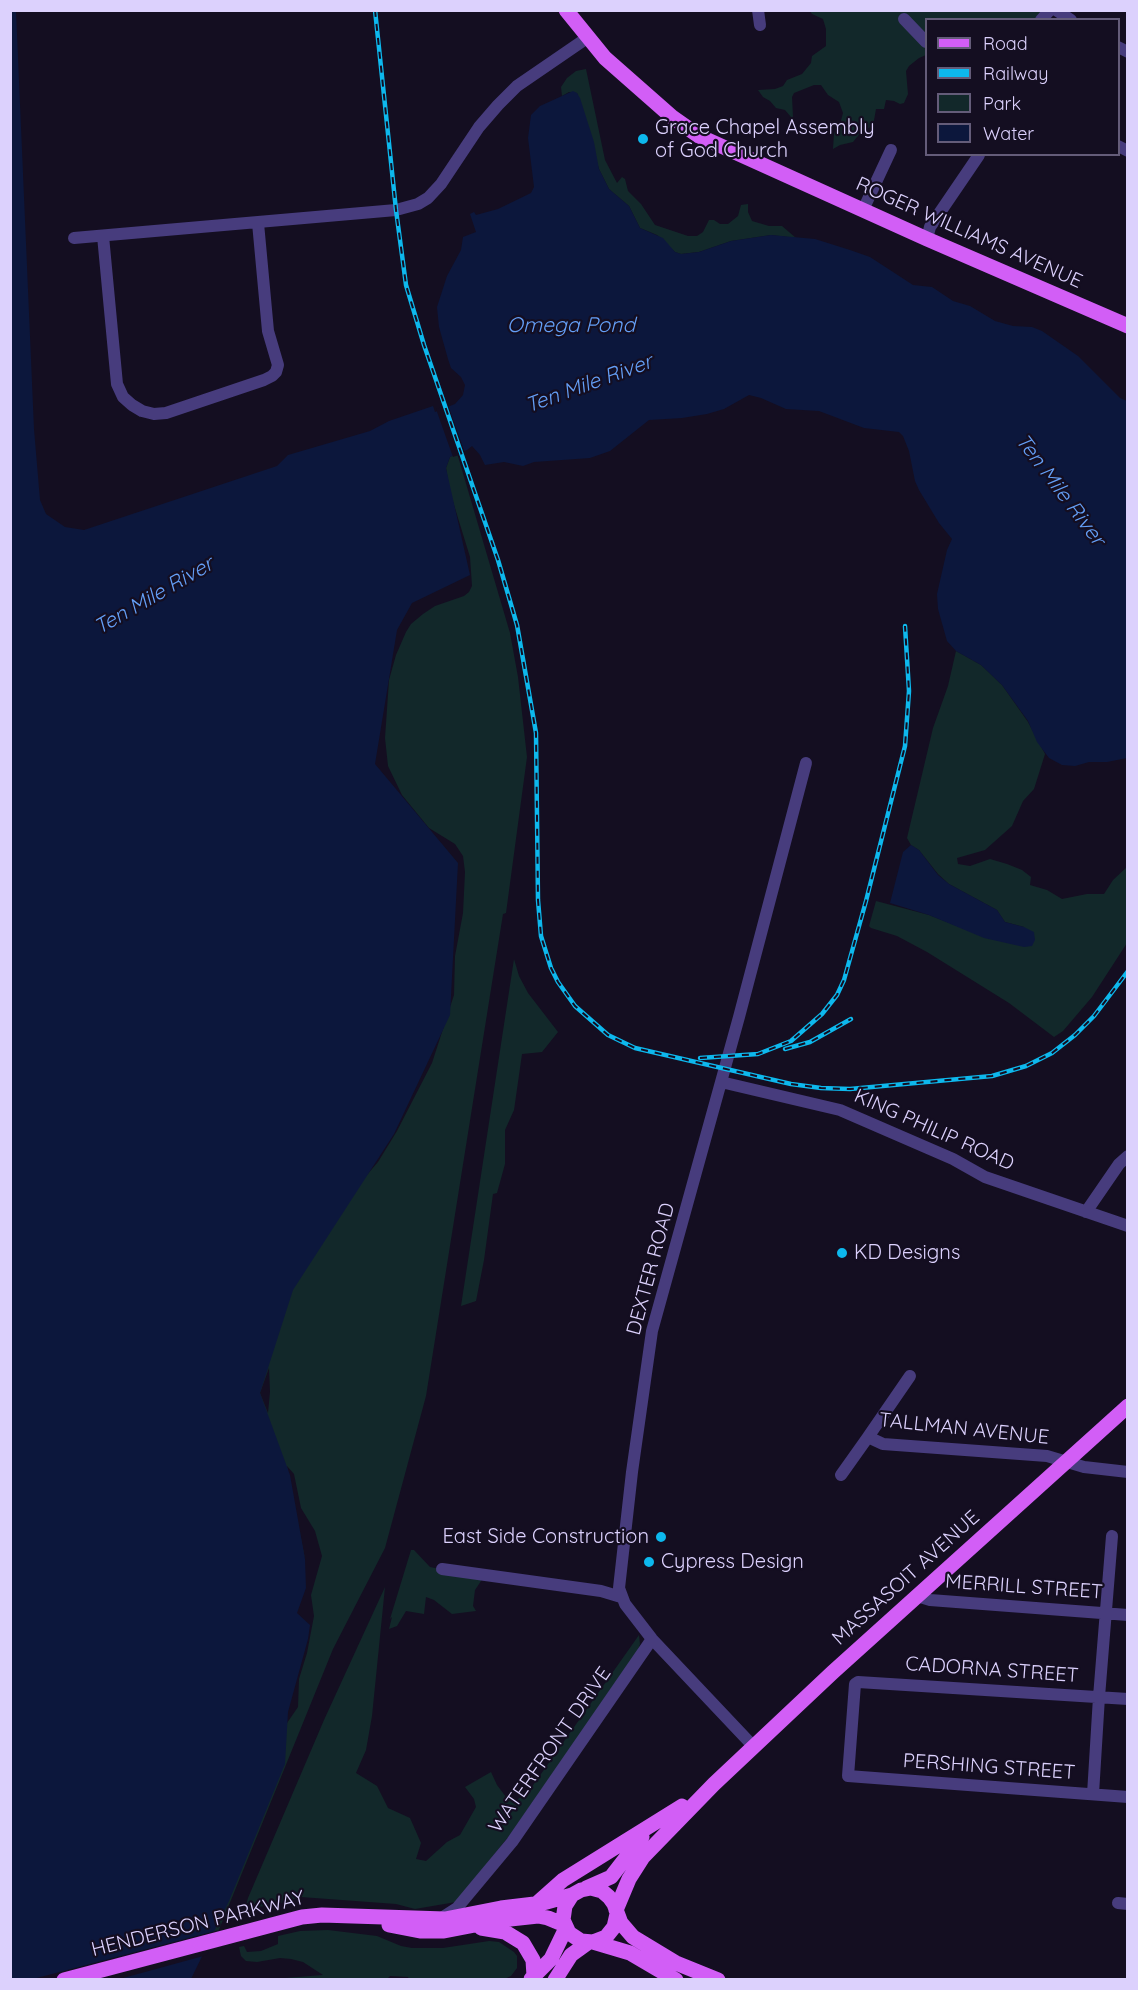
<!DOCTYPE html>
<style>
body{margin:0}
#map{position:relative;width:1138px;height:1990px;overflow:hidden;background:#140e21;font-family:Quicksand,sans-serif}
canvas{display:block}
.frame{position:absolute;inset:0;border:12px solid #dcd1fd;pointer-events:none}
.legend{position:absolute;left:925px;top:18px;width:195px;height:138px;box-sizing:border-box;background:#140e21;border:2px solid #645c79;margin:0;padding:8px 10px;list-style:none;font-size:18px;color:#dcd1fd}
.legend li{display:flex;align-items:center;gap:12px;height:30px}
.legend b{width:30px;border:2px solid #645c79}
</style>
<div id="map">
<canvas width="1138" height="1990"></canvas>
<div class="frame"></div>
<ul class="legend">
<li><b style="height:8px;background:#d25ef6"></b>Road</li>
<li><b style="height:8px;background:#0db8ed"></b>Railway</li>
<li><b style="height:16px;background:#12282a"></b>Park</li>
<li><b style="height:16px;background:#0c173c"></b>Water</li>
</ul>
</div>
<script>
const ctx = document.querySelector('canvas').getContext('2d');
ctx.lineJoin = 'round';
function paint(path, color) { ctx.fillStyle = color; ctx.fill(path, 'evenodd'); }
const poly = rows => new Path2D(rows.map(r => 'M' + r).join(''));
function stroke(path, color, width, dash) { ctx.strokeStyle = color; ctx.lineWidth = width; ctx.lineCap = dash ? 'butt' : 'round'; ctx.setLineDash(dash || []); ctx.stroke(path); }
function label(font, color, halo, rows, align = 'center') {
  ctx.font = font + ' Quicksand,sans-serif'; ctx.lineWidth = 4.5; ctx.setLineDash([]); ctx.textBaseline = 'middle'; ctx.strokeStyle = halo; ctx.fillStyle = color; for (const [text, x, y, turn = 0] of rows) {
    ctx.save(); ctx.translate(x, y); ctx.rotate((+turn || 0) * Math.PI / 180); ctx.textAlign = isNaN(turn) ? turn : align; if (halo) ctx.strokeText(text, 0, 0); ctx.fillText(text, 0, 0); ctx.restore();
  }
}
paint(poly([
 [810,11,1062,11,1054,12,1045,19,926,20,926,55,919,58,909,66,906,71,908,94,904,103,900,104,894,101,886,100,884,109,876,109,873,126,862,131,853,142,840,145,833,149,834,133,839,128,843,113,839,102,828,95,821,85,814,85,794,93,792,97,793,117,791,117,785,110,776,108,770,101,763,97,758,90,775,89,783,86,787,80,802,74,811,63,812,56,826,46,826,29,823,19,812,14],
 [586,69,605,160,617,183,622,177,625,179,628,191,641,204,655,225,688,236,697,236,703,232,709,220,714,220,720,224,728,224,738,216,741,205,748,204,748,212,752,221,769,226,782,226,796,238,771,235,731,241,699,252,681,254,675,252,657,235,640,228,629,206,609,189,599,169,577,93,569,92,562,96,561,87,567,78,576,71],
 [457,453,510,633,518,677,527,757,506,913,503,914,426,1396,385,1548,333,1649,218,1932,207,1933,287,1723,298,1707,299,1679,307,1653,314,1616,311,1595,322,1556,315,1531,301,1508,294,1474,287,1466,305,1559,242,1349,360,1183,378,1162,397,1131,432,1063,454,995,455,956,463,913,465,872,463,856,455,844,429,828,402,795,388,766,385,738,389,680,396,655,406,632,411,624,423,614,435,606,464,596,469,592,472,586,470,557,450,492,446,468,450,457],
 [269,1368,270,1392,268,1413,260,1393],
 [956,651,981,665,1002,685,1028,722,1045,754,1034,789,1023,801,1012,826,985,850,957,858,958,864,970,866,990,859,1007,864,1022,870,1031,877,1030,885,1047,890,1062,899,1087,894,1104,894,1113,880,1127,867,1127,943,1092,997,1063,1031,1054,1037,1009,1003,927,952,897,936,871,928,869,926,876,901,929,915,965,929,1024,927,1005,922,997,910,949,884,938,874,919,850,911,845,907,838,933,728,948,686],
 [514,959,519,976,528,993,558,1032,542,1052,522,1054,514,1110,505,1130,505,1164,497,1193,493,1194,484,1260,476,1301,461,1306],
 [411,1550,414,1550,430,1567,483,1578,475,1590,473,1606,476,1611,452,1614,434,1600,426,1597,424,1614,406,1611,397,1626,389,1629,392,1617,390,1619],
 [385,1587,372,1716,366,1750,356,1773,377,1786,388,1808,410,1818,421,1843,416,1859,426,1861,447,1842,460,1835,476,1807,474,1799,465,1787,491,1772,497,1785,506,1797,513,1800,518,1799,529,1791,639,1635,640,1644,638,1650,512,1832,456,1902,415,1909,396,1904,301,1897,271,1906,249,1907,246,1905,248,1898,324,1720],
 [328,1930,377,1936,401,1946,412,1948,443,1948,489,1941,499,1942,514,1952,517,1956,517,1968,511,1976,504,1979,409,1979,408,1977,390,1976,387,1979,272,1979,323,1975,303,1962,291,1959,280,1958,257,1962,246,1961,241,1956,239,1947,244,1946,247,1952,261,1951,278,1944,278,1936,300,1931]
]), '#12282a');
paint(poly([
 [11,11,16,11,34,429,40,500,46,514,65,527,84,530,277,466,288,455,370,431,389,421,433,406,435,412,455,404,463,395,465,385,461,377,451,368,448,359,439,327,437,307,447,276,461,250,463,237,476,232,470,214,474,212,476,215,498,209,531,193,534,187,528,138,531,115,540,106,573,91,577,93,580,98,594,142,599,169,609,189,629,206,640,228,663,238,675,252,681,254,699,252,731,241,771,235,815,239,850,250,870,257,913,285,932,287,953,301,970,306,995,321,1013,326,1032,327,1042,331,1078,356,1120,398,1127,401,1127,758,1107,762,1089,762,1075,766,1062,765,1049,758,1037,742,1028,721,1002,685,981,665,956,651,947,641,938,609,937,594,947,550,952,539,939,523,919,490,915,481,909,451,903,436,899,432,864,428,819,411,786,409,761,398,749,395,724,409,707,414,682,418,649,420,610,451,590,458,534,462,523,466,504,462,485,465,480,455,472,446,467,450,450,457,446,468,470,575,412,603,397,630,375,764,458,863,450,1015,394,1134,293,1290,260,1393,290,1475,305,1559,306,1588,297,1613,310,1625,308,1639,288,1712,285,1764,229,1901,191,1979,11,1980],
 [911,845,919,850,938,875,949,884,997,910,1005,922,1024,927,1034,932,1035,940,1032,946,1024,947,984,938,929,915,890,903,903,852]
]), '#0c173c');
paint(poly([
 [448,405,465,453,453,457,436,409],
 [219,1930,207,1955,116,1980,33,1979]
]), '#140e21');
stroke(poly([
 [758,10,760,25],
 [1056,10,1071,20],
 [904,19,926,42],
 [1041,20,1050,10],
 [1118,47,1128,52],
 [1118,146,1128,151],
 [863,210,891,150],
 [103,236,117,384,123,397,132,405,142,411,154,414,166,413,264,380,272,376,276,372,278,365,268,331,258,223],
 [74,238,396,210,418,204,428,198,441,184,479,127,498,105,517,86,587,38],
 [927,239,930,227,979,155],
 [721,1082,840,1110,953,1159,985,1177,1128,1226],
 [1086,1212,1119,1164,1128,1156],
 [868,1437,910,1376],
 [841,1475,868,1437,883,1444,1047,1456,1084,1467,1128,1472],
 [442,1569,601,1591,621,1597],
 [917,1596,930,1600,1128,1615],
 [1128,1699,858,1682,855,1684,848,1776,1128,1797],
 [754,1747,652,1639,625,1604,619,1588,632,1472,652,1331,739,1017,806,763],
 [1093,1794,1099,1697,1112,1536],
 [1118,1903,1128,1904],
 [443,1917,457,1908,512,1842,652,1639]
]), '#473c7d', 12);
stroke(poly([
 [566,10,605,58,672,117,699,136,927,239,1128,326],
 [586,1888,611,1877,642,1837],
 [572,1895,565,1906,563,1920,569,1933,581,1941,593,1942,606,1937,614,1927,617,1914],
 [536,1904,563,1880,682,1806],
 [616,1910,629,1879,643,1857,714,1784,833,1672,1128,1406],
 [389,1925,420,1931,444,1931,501,1920,538,1916,548,1918,565,1925],
 [481,1928,505,1932,523,1943,533,1960,534,1976],
 [593,1942,630,1953,676,1980],
 [531,1979,551,1959,566,1928],
 [64,1980,302,1917,322,1915,445,1919,501,1908,543,1903,572,1895,581,1890,591,1888,602,1891,609,1897,614,1904,621,1923,633,1937,676,1963,718,1980],
 [555,1980,571,1955,589,1942]
]), '#d25ef6', 15);
const rail = poly([
 [375,10,396,210,406,285,424,345,498,560,517,625,536,733,538,900,541,936,551,968,558,982,575,1006,608,1035,635,1048,791,1084,821,1088,850,1089,992,1076,1026,1066,1052,1053,1075,1035,1094,1016,1128,971],
 [785,1049,810,1042,851,1019],
 [700,1058,758,1054,791,1041,822,1014,837,995,844,980,866,901,905,746,909,691,905,626]
]);
stroke(rail, '#0db8ed', 4.5);
stroke(rail, '#140e21', 2, [7]);
for (const [x, y, r, color] of [
 [643,139,6,"#0db8ed"],
 [842,1253,6,"#0db8ed"],
 [661,1537,6,"#0db8ed"],
 [649,1562,6,"#0db8ed"]
]) { const dot = new Path2D(); dot.arc(x, y, r, 0, 2 * Math.PI); ctx.fillStyle = color; ctx.fill(dot); stroke(dot, '#140e21', 2); }
label('20px', '#dcd1fd', '#140e21', [
 ["Grace Chapel Assembly",655,128],
 ["of God Church",655,151],
 ["KD Designs",854,1253],
 ["East Side Construction",649,1537,"right"],
 ["Cypress Design",661,1562]
], 'left');
label('20px', '#dcd1fd', '#140e21', [
 ["ROGER WILLIAMS AVENUE",969,233,24],
 ["KING PHILIP ROAD",934,1130,24],
 ["DEXTER ROAD",651,1269,-75],
 ["TALLMAN AVENUE",964,1429,6],
 ["MASSASOIT AVENUE",906,1578,-42],
 ["MERRILL STREET",1024,1587,4],
 ["CADORNA STREET",992,1670,4],
 ["WATERFRONT DRIVE",550,1750,-55],
 ["PERSHING STREET",989,1767,4],
 ["HENDERSON PARKWAY",198,1924,-14]
]);
label('italic 21px', '#649ff7', '#140e21', [
 ["Omega Pond",571,326],
 ["Ten Mile River",589,384,-20],
 ["Ten Mile River",1060,490,53],
 ["Ten Mile River",154,596,-30]
]);
</script>
